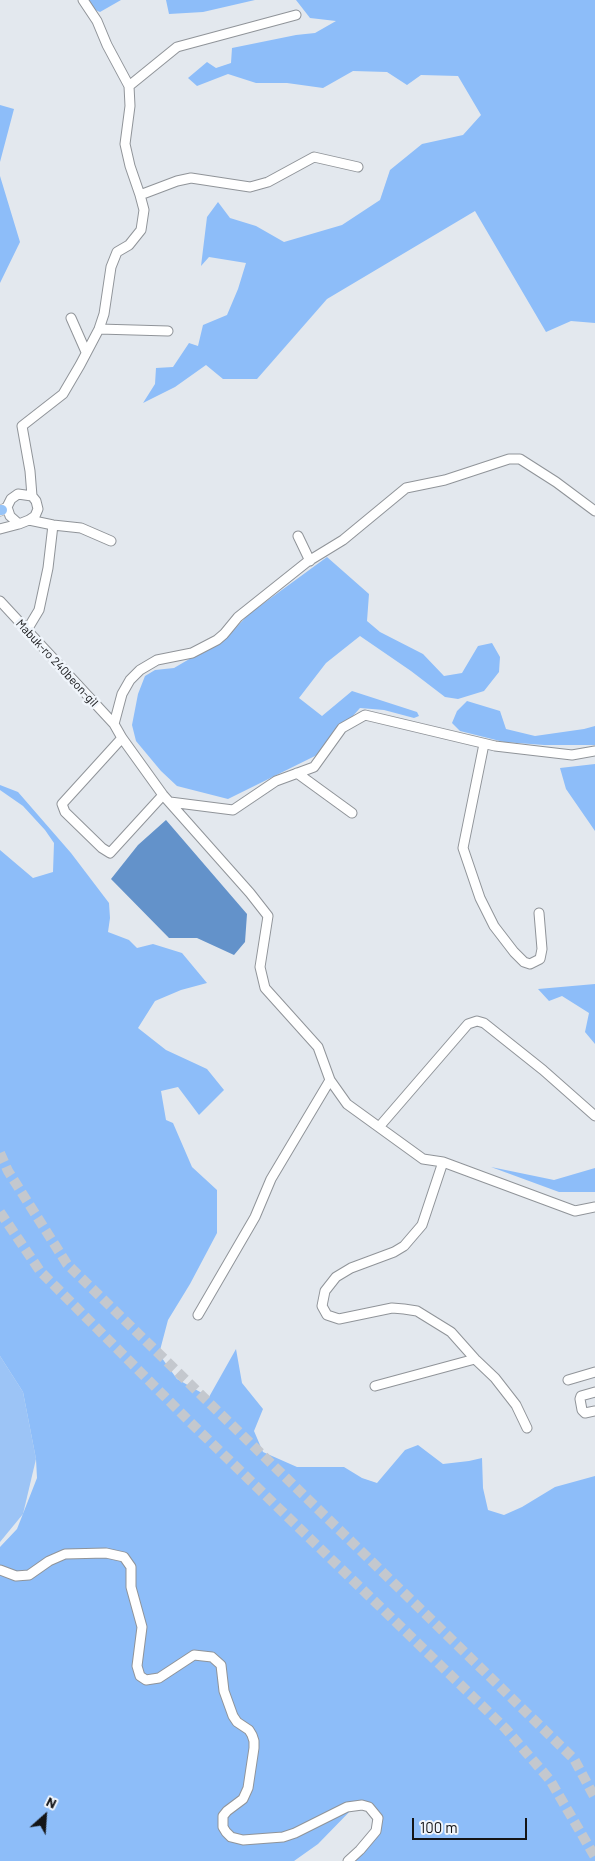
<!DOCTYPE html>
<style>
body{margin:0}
#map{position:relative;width:595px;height:1861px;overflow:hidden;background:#e3e8ee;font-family:Barlow,sans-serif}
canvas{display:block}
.north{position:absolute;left:20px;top:1791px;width:50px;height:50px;-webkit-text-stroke:4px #f0f5fb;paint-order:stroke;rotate:26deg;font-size:14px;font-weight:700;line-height:20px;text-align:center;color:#141517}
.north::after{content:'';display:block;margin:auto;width:18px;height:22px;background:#141517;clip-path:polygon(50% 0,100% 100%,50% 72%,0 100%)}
.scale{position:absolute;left:412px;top:1818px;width:115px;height:22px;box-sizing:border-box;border:2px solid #141517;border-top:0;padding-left:6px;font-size:15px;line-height:18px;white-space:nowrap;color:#141517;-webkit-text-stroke:4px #f0f5fb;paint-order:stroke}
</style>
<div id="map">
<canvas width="595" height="1861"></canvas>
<div class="north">N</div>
<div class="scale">100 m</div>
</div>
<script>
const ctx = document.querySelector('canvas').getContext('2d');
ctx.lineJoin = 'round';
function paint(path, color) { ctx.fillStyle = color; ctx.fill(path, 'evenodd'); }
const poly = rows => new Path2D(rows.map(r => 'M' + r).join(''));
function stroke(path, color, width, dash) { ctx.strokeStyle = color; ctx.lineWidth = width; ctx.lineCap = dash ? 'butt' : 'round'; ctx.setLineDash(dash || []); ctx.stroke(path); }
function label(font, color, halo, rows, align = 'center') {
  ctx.font = font + ' Barlow,sans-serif'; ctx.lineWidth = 5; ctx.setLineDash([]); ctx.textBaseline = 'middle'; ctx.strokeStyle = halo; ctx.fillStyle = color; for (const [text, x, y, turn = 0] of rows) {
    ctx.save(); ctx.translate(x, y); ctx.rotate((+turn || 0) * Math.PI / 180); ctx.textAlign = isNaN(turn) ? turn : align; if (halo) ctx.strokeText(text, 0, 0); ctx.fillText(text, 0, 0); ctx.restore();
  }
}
paint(poly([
 [0,1356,23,1392,36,1459,23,1514,0,1542]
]), '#9cc4f6');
paint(poly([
 [88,0,121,0,100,12,93,9],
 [166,0,255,0,203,12,169,14],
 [296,0,595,0,595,323,571,321,546,332,475,211,327,299,257,379,223,379,206,365,175,387,143,403,155,384,156,368,173,367,189,343,198,346,203,325,227,315,238,289,246,263,209,257,201,266,207,217,218,202,230,218,256,226,284,242,342,225,380,200,390,170,422,144,463,135,481,115,458,76,421,75,407,85,387,72,353,71,323,88,287,83,256,83,228,74,197,86,188,78,207,62,216,68,231,63,232,48,296,35,315,33,336,21,310,18],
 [0,105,14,109,0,162],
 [0,176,20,242,0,283],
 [327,557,369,594,367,621,380,632,423,654,444,676,462,673,478,646,492,643,500,657,499,672,484,691,458,699,445,697,411,671,360,636,326,663,299,698,322,716,352,691,417,712,419,716,414,718,384,710,360,708,319,754,228,799,177,786,161,771,136,741,132,725,138,694,145,676,155,670,174,668,227,637,249,614],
 [467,701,500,711,506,729,535,736,584,729,595,726,595,745,544,745,504,742,460,731,452,723,457,711],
 [595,764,595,831,566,789,560,768],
 [0,785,18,792,71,853,109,903,110,918,108,932,129,940,137,948,153,944,182,953,207,983,181,990,155,1001,138,1028,166,1050,207,1069,224,1090,199,1115,178,1087,161,1091,166,1120,173,1123,192,1167,217,1190,217,1233,190,1284,168,1320,159,1354,177,1379,209,1397,236,1349,242,1383,263,1409,254,1431,263,1452,297,1467,344,1467,362,1478,377,1483,405,1450,418,1445,443,1464,469,1461,482,1458,483,1488,488,1510,504,1515,522,1507,555,1487,595,1476,595,1861,353,1861,376,1831,374,1811,356,1805,318,1844,294,1861,0,1861,0,1547,17,1529,37,1478,36,1459,23,1392,0,1356,0,850,33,878,53,872,54,843,45,830,23,806,0,790],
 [595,984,595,1044,585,1032,589,1013,562,996,549,1001,538,989],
 [491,1167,554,1180,595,1168,595,1192,559,1192]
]), '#8dbdf9');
paint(poly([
 [166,820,247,914,245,942,234,955,197,938,169,938,111,879,138,845]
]), '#6392ca');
stroke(poly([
 [0,1153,8,1171,67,1264,574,1759,595,1798],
 [0,1212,40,1271,190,1422,505,1728,550,1780,595,1857]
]), '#c4c8ce', 10, [10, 5]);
const minor = poly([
 [129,86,177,47,296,15],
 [140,195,177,181,191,178,250,187,268,182,314,157,358,167],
 [71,318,86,352],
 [99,329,168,331],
 [32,496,30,471,22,426,63,394,80,365,99,329,104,314,111,267,117,252,129,245,141,230,144,210,140,195,130,166,125,144,130,106,129,86,107,45,97,21,83,0],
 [0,511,7,507,11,499,18,494,32,496,36,501,38,509,35,516,29,520,19,524,10,516,7,507],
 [29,520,53,525,81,528,111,541],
 [0,529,19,524],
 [298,536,310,561],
 [0,601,114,724,122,738,163,795,250,893,268,916,260,967,265,988,318,1047,330,1080,347,1104,423,1159,443,1162,575,1211,595,1207],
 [27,630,39,610,48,568,53,525],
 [114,724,122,694,130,680,140,670,157,660,192,653,217,640,224,634,238,617,307,562,343,540,406,488,445,480,509,459,520,459,556,482,595,511],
 [122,738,62,804,65,812,102,848,110,853,163,795],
 [484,744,463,848,480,898,494,926,514,952,524,962,530,964,540,959,542,949,539,913],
 [297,773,352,813],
 [170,802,233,810,276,781,314,767,342,728,365,715,495,746,572,755,595,751],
 [379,1127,468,1024,477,1021,484,1023,543,1070,595,1116],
 [443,1162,422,1225,404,1246,394,1252,351,1268,336,1277,325,1291,322,1306,327,1315,339,1319,392,1308,404,1309,417,1311,451,1332,475,1359,495,1378,516,1405,527,1428],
 [198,1315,255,1217,271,1179,330,1080],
 [568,1380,595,1372],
 [375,1386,475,1359],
 [595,1392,581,1396,580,1399,582,1410,585,1413,595,1411],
 [0,1570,16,1576,29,1575,49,1561,65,1554,106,1553,124,1557,131,1567,131,1587,142,1627,137,1666,140,1676,146,1680,159,1678,194,1655,212,1657,221,1665,224,1691,233,1716,237,1722,249,1730,252,1735,254,1741,254,1748,248,1788,243,1799,227,1811,223,1816,223,1827,226,1832,231,1837,243,1840,283,1837,295,1833,347,1807,362,1805,369,1807,378,1818,376,1831,360,1850,348,1861]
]);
const major = poly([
 [0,510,2,510]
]);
stroke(minor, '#909499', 11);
stroke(major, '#c7c7c7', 12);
stroke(minor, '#fff', 9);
stroke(major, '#97c4f8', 10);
label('12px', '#141517', '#f0f5fb', [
 ["Mabuk-ro 240beon-gil",57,663,47]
]);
</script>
